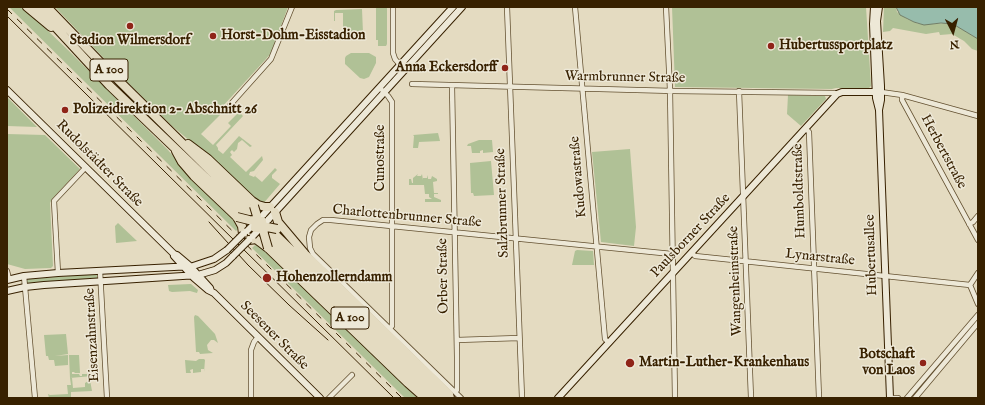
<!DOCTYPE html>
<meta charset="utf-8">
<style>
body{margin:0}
#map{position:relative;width:985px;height:405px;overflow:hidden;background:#e4dbc1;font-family:"IM FELL English",serif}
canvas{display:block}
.frame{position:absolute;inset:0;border:8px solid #382100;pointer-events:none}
.north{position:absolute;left:933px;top:12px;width:40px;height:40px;-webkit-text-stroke:3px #ede8d7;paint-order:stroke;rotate:174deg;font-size:11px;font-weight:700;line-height:16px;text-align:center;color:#382100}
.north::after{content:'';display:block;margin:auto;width:14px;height:18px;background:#382100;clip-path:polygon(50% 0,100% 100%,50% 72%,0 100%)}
</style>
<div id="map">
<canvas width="985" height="405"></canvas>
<div class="frame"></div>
<div class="north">N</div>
</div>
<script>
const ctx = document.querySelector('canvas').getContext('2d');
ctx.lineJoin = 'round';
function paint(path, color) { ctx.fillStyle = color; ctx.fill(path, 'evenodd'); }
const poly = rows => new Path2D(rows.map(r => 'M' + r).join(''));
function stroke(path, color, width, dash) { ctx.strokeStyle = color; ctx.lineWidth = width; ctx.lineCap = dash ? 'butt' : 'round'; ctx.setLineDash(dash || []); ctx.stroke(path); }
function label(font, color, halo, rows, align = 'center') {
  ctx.font = font + ' "IM FELL English",serif'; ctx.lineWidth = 3; ctx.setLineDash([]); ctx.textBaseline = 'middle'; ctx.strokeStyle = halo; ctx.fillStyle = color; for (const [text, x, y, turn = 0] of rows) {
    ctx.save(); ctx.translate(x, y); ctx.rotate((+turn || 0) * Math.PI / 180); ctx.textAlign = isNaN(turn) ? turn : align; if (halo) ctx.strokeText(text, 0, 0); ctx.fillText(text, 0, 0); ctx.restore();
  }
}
paint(poly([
 [9,7,23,7,68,50,168,150,184,169,227,212,240,227,236,231],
 [55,7,288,7,271,53,266,59,222,107,221,114,201,134,213,145,231,126,228,123,239,112,243,116,216,145,218,148,218,150,223,154,239,136,252,146,250,147,242,140,238,143,237,149,234,152,232,150,230,152,232,155,230,157,246,172,262,156,263,160,254,171,250,172,249,175,254,177,260,170,255,176,262,182,275,168,277,170,272,175,272,178,280,184,262,205,208,156,172,126,115,70],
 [376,7,387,7,387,44,386,46,378,46,378,40,376,40],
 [672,7,866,7,871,86,869,88,836,88,832,89,675,87],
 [884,7,896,7,897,12,907,19,919,24,933,24,947,23,953,24,978,39,978,51,972,49,964,41,952,34,940,35,939,32,926,34,893,28,890,31,883,32],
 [362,9,363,33,366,36,365,37,343,37,343,13,335,13,335,21,334,21,334,11,336,10],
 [351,53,369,53,376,57,376,63,369,77,364,79,360,78,345,64,345,58,346,56],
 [788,95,825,96,826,99,801,126,787,114],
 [7,97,37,127,7,126],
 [438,133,440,141,419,142,418,148,413,148,414,136,413,135],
 [7,134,45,135,80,169,52,199,50,203,53,266,51,268,25,269,7,264],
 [479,140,492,140,493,152,483,153,483,150,480,151,480,153,472,153,471,146,467,146,468,144],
 [630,149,636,227,634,246,601,242,592,152],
 [491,161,494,195,474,196,473,193,471,193,470,163],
 [418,174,417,176,421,176,422,174,423,180,423,178,427,178,428,175,428,179,431,179,432,176,437,179,437,181,433,182,434,193,438,193,438,194,434,194,434,197,441,200,441,202,425,202,425,199,432,199,429,197,429,194,425,194,424,185,409,185,409,179,411,179,412,183,413,183,413,178],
 [118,223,137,241,116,243,115,226],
 [257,243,266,250,421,398,405,398,252,248],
 [577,250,593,251,594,265,572,265,575,251],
 [96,274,97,275,97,278,27,283,27,280,29,279],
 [191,284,198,290,197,293,190,291,172,292,169,291,168,285],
 [195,315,198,316,215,334,218,343,214,340,211,340,207,345,208,350,213,353,200,354,199,352,196,352,194,317],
 [66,334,68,354,55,356,68,355,68,365,55,366,54,360,49,360,48,356,46,356,44,335],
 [69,355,79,355,80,373,75,373,74,372,72,372,72,374,79,374,80,376,82,376,82,374,91,374,92,376,70,378],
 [199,359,204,359,205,360,204,372,204,369,201,369,201,372,193,373,193,369,190,370,191,373,186,373,185,360,196,361],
 [70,378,72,378,73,388,85,387,85,383,90,380,92,391,71,392,71,398,49,398,48,394,50,395,68,394,67,385,71,385]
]), '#b0c196');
const water = poly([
 [896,7,978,7,978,39,953,24,941,23,924,25,914,22,900,15,896,7]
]);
paint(water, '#97bcac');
stroke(water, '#717e67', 1);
const street = poly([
 [393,7,393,53,395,59,402,67],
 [507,7,522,398],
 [575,7,605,339,609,343],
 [666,7,670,90,675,398],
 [412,84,674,91,834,93,837,94],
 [452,86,457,357,457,390,455,392],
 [382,90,388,96,392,102,392,326,390,328],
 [739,91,751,398],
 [881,92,902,95,978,116],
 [902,95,902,100,978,240],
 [229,111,230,105,271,59,292,7],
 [806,129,809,132,819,398],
 [969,224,973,222,978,216],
 [692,253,695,256,743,261,970,285],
 [7,271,9,279],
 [100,271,107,398],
 [58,273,54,201,86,167],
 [978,273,970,285,978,304],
 [24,276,35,398],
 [457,340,519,338],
 [251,398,251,350,254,342,258,337],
 [329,398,352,375],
 [461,398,313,254,310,248,309,237,311,230,317,224,323,220,331,220,672,254],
 [892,398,898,398],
 [907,398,978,315],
 [915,398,978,323]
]);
const secondary = poly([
 [874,7,873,24,876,98,879,110,890,398],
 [879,7,877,21,881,86,881,100,879,110],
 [7,90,174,254,177,255,190,266,210,288,211,291],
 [263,215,453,7],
 [268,220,462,7],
 [174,256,194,278,208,290,214,293,320,398],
 [7,280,24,276,58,273,193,266,214,259,227,250],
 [7,291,25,287,44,285,198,275,215,270,226,263,233,256],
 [558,398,837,94,842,92,881,92]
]);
const highway = poly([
 [27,7,51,27],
 [37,7,109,85,253,223],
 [47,7,101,63,251,211,408,363,446,398],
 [188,144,208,159,252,201,258,205,265,207,270,207],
 [176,151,182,162,194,176,237,217,242,226,243,234],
 [275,212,278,222,305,254,449,394,450,398],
 [262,232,435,398],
 [249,240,256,239,268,248,408,383,425,398]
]);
stroke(street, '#635030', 6);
stroke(secondary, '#382100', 8);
stroke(highway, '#382100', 10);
stroke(street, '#ede8d7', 4.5);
stroke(secondary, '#ede8d7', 6);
stroke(highway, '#e4dbc1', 8);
stroke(poly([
 [7,16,394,398],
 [209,222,248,265,289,305,328,340]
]), '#382100', 1);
stroke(poly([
 [7,9,402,398]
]), '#382100', 1, [7, 7]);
const secondaryBridge = poly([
 [247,231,263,215],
 [253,236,268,220],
 [227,250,243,234],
 [233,256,249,240]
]);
const highwayBridge = poly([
 [254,206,257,216,255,228],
 [237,217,249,220,262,221,264,234,268,248],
 [258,228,262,226,277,229]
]);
stroke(secondaryBridge, '#382100', 8, []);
stroke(highwayBridge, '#382100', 10, []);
stroke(secondaryBridge, '#ede8d7', 6);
stroke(highwayBridge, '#e4dbc1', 8);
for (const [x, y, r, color] of [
 [130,26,4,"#8f2418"],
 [213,36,4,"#8f2418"],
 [771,46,4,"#8f2418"],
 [505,68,4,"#8f2418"],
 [65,110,4,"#8f2418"],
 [267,278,5,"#8f2418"],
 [630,363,5,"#8f2418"],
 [923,363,4,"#8f2418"]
]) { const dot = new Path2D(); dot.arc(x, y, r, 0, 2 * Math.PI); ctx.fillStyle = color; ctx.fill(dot); stroke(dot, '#ede8d7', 1.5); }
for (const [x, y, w] of [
 [109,70,38],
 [350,318,38]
]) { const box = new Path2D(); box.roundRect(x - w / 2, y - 11, w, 22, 3); ctx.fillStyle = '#ede8d7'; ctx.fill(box); stroke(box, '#382100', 1); }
label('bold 13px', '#382100', null, [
 ["A 100",109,70],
 ["A 100",350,318]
]);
label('bold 14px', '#382100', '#ede8d7', [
 ["Horst-Dohm-Eisstadion",221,36],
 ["Stadion Wilmersdorf",130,41,"center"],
 ["Hubertussportplatz",779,46],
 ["Anna Eckersdorff",497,68,"right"],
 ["Polizeidirektion 2- Abschnitt 26",73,110],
 ["Hohenzollerndamm",276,278],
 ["Botschaft",915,355,"right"],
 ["von Laos",915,371,"right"],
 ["Martin-Luther-Krankenhaus",639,363]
], 'left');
label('14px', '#382100', '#ede8d7', [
 ["Warmbrunner Straße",625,78,1],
 ["Herbertstraße",943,152,62],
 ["Cunostraße",381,158,-90],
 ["Rudolstädter Straße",99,164,45],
 ["Kudowastraße",579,177,-95],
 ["Humboldtstraße",800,191,-92],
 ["Salzbrunner Straße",503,203,-92],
 ["Charlottenbrunner Straße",407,217,5],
 ["Paulsborner Straße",691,236,-47],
 ["Hubertusallee",872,255,-92],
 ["Lynarstraße",820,258,6],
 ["Orber Straße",444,276,-91],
 ["Wangenheimstraße",736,281,-92],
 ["Eisenzahnstraße",93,335,-93],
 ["Seesener Straße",274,336,45]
]);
</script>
